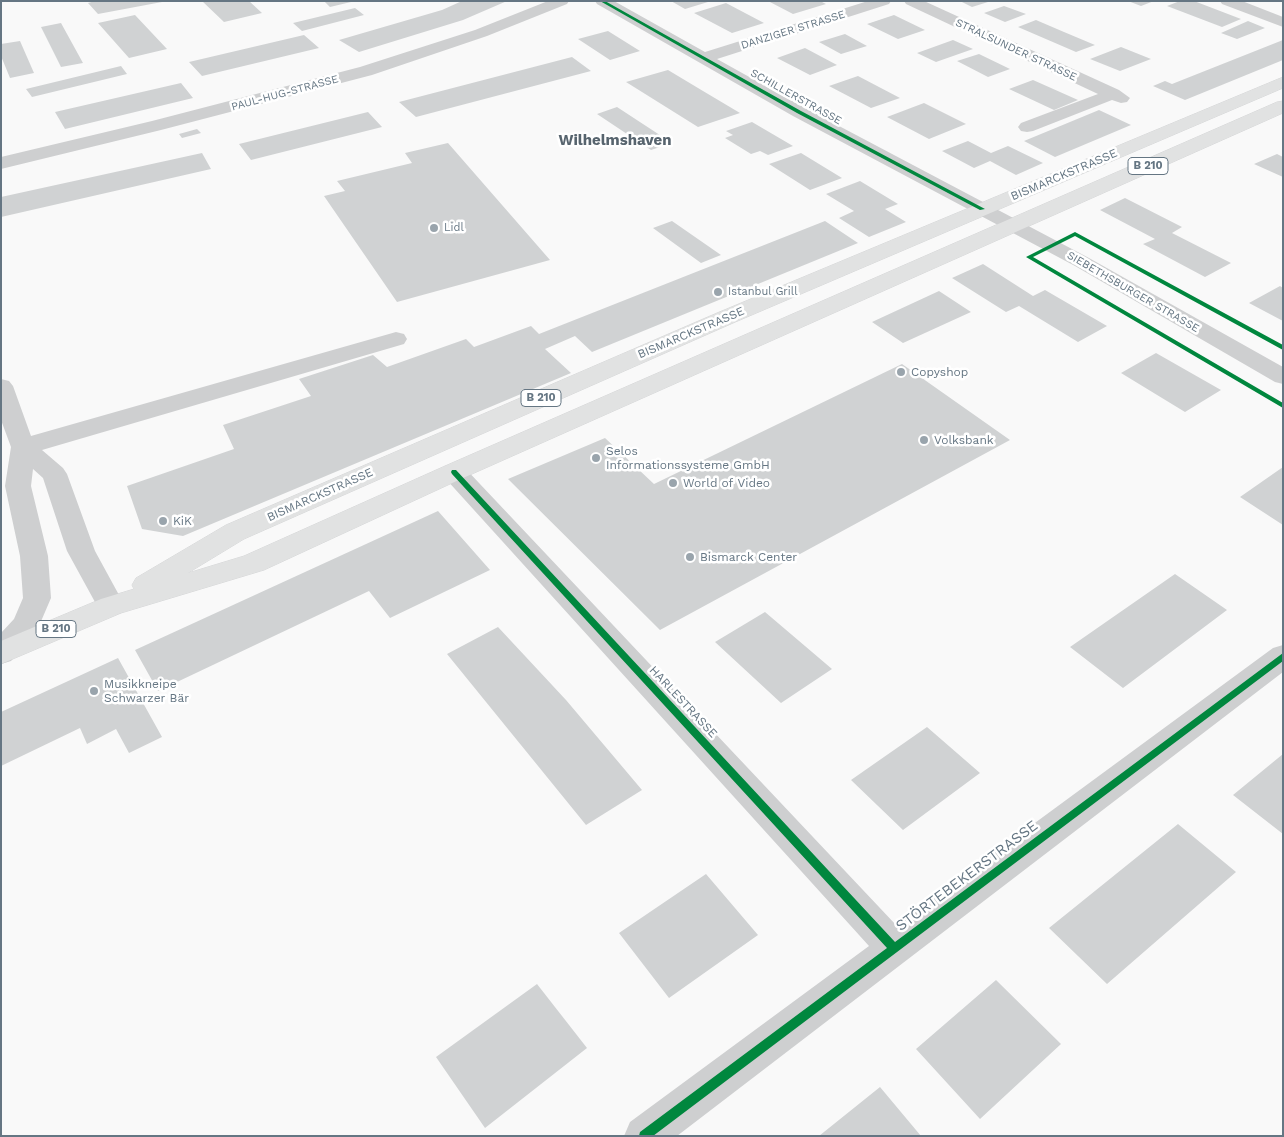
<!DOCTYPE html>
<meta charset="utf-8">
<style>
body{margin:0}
#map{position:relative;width:1284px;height:1137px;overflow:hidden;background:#f9f9f9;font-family:"Work Sans",sans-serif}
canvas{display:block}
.frame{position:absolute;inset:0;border:2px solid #657683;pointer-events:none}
</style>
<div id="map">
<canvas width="1284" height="1137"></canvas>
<div class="frame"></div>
</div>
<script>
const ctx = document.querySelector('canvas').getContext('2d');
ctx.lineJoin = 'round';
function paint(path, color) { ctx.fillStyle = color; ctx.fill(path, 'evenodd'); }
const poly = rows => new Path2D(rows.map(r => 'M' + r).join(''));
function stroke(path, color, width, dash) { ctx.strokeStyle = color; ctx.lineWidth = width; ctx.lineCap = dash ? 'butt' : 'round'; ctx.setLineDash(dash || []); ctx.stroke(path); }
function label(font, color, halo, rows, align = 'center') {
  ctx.font = font + ' "Work Sans",sans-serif'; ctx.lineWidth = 5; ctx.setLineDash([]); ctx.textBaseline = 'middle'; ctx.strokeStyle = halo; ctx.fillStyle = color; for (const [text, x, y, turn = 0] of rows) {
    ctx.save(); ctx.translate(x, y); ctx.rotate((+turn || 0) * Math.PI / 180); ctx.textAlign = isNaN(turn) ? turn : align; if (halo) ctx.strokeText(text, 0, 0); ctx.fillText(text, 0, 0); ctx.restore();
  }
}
paint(poly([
 [95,1,162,1,162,2,98,14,88,3],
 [202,1,249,1,262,13,224,22],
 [324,1,350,1,351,2,330,7],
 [462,1,507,1,463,20,359,52,339,40,442,10],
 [671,1,708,1,708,2,685,9],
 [768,1,820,1,826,4,793,14],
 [960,1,988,1,988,2,972,7],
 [1128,1,1154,1,1141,6],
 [1180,1,1194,1,1241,19,1222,27,1167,6],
 [726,3,764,23,732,33,694,13],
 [1004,6,1026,14,1005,22,984,13],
 [355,8,364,15,302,31,293,23],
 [135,15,167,49,129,58,98,23],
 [894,15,925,30,898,39,867,24],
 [1036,20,1064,32,1095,45,1076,52,1018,27],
 [1248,21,1265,28,1237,39,1221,33],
 [61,23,83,63,61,67,41,27],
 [608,31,640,51,610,60,578,39],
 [845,34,867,46,841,54,819,42],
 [304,35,319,48,202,76,189,62],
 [953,40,973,49,936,62,917,53],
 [1283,40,1283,60,1185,100,1153,86,1165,81,1172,84],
 [20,41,34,73,10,78,1,56,1,44],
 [1121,47,1151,59,1120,71,1090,59],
 [805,48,837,65,810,75,777,58],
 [979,54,1010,69,988,77,957,61],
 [572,57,591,71,416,117,399,102],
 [121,66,127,74,32,97,26,89],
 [668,70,703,91,740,113,698,127,626,82],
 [858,76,900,98,871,108,829,86],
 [1033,80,1078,100,1054,110,1009,89],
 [181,83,193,98,65,129,55,112],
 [924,103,966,124,929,139,887,117],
 [617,107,672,143,651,150,597,114],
 [1099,110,1131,125,1055,157,1024,141],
 [368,112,382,127,251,160,239,144],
 [752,122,793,146,768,155,760,151,751,154,725,138,733,135,726,131],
 [197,129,201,133,182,138,179,134],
 [968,141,991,153,1008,146,1043,163,1016,175,990,161,974,168,942,151],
 [448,143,550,260,397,302,324,196,345,191,337,181,412,163,405,153],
 [202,153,211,169,1,217,1,197],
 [801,153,842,178,810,190,769,164],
 [1277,154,1283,157,1283,177,1254,164],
 [860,181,898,204,885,209,906,222,869,237,839,218,854,211,826,194],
 [1125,198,1182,227,1172,233,1231,263,1205,277,1143,244,1155,239,1100,210],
 [672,221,721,255,701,263,653,228],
 [825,221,858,243,592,352,575,336,545,349,571,373,183,536,142,529,127,486,234,449,223,425,311,396,299,379,373,355,387,367,466,339,474,347,531,326,539,334],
 [983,264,1033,296,1045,290,1107,326,1078,342,1019,306,1006,312,952,278],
 [1280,286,1283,288,1283,321,1249,303],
 [939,291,971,312,903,343,872,322],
 [1156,353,1221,390,1185,412,1121,373],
 [902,364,1010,440,660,630,508,479,605,438,654,484],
 [1283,467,1283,525,1240,497],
 [438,511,490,570,390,618,369,591,158,691,135,650],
 [1175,574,1227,610,1123,688,1070,647],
 [765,612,832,669,781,703,715,642],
 [498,627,566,700,642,790,586,825,447,654],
 [118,658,162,737,129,753,116,729,87,744,80,728,1,766,1,712],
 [927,727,980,773,903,830,851,780],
 [1283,754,1283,834,1233,795],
 [1178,824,1236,872,1107,984,1049,928],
 [706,874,758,935,669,998,619,933],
 [996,980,1061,1044,980,1119,916,1049],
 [537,984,587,1048,485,1128,436,1057],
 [880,1087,921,1136,819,1136]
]), '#d0d2d3');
const major = poly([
 [1283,77,1283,88,733,323,244,539,188,573,244,556,445,466,1277,102,1283,101,1283,113,463,478,264,570,121,613,1,664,1,641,101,599,134,589,132,585,136,578,226,525,717,313,1283,77]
]);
stroke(major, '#d5d6d7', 1);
paint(poly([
 [548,1,569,1,567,4,487,36,372,75,161,130,1,169,1,157,152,121,360,67,475,30,548,1],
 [595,1,614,1,705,52,868,1,891,1,889,4,717,59,805,108,1089,258,1283,367,1283,384,1275,382,1075,266,793,116,597,4,595,1],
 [904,1,924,1,1119,90,1130,98,1127,102,1121,103,1112,100,1033,131,1027,132,1021,131,1018,127,1021,123,1098,94,906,4,904,1],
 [1220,1,1242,1,1283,17,1283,27,1222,4,1220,1],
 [396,332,404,334,407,339,404,344,42,450,63,468,67,474,95,551,125,606,121,613,111,616,101,613,67,551,43,478,33,469,31,486,48,556,51,598,36,633,11,661,1,664,1,633,14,619,23,598,20,556,5,486,11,447,1,420,1,379,9,381,13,386,31,436,396,332],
 [454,464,463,466,896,925,1273,648,1283,645,1283,672,677,1136,624,1136,630,1122,869,946,445,478,441,472,445,466,454,464]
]), '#cecfd0');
paint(major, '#e1e2e2');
paint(poly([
 [600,1,605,1,801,111,985,209,980,210,797,113,600,1],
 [1075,232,1283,345,1283,350,1075,236,1033,257,1283,403,1283,408,1026,257,1075,232],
 [452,470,456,470,895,942,1283,653,1283,661,653,1136,639,1136,640,1132,887,948,452,474,451,472,452,470]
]), '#00873e');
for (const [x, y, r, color] of [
 [434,228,5,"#99a4ac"],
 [718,292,5,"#99a4ac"],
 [901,372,5,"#99a4ac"],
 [924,440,5,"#99a4ac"],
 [596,458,5,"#99a4ac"],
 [673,483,5,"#99a4ac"],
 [163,521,5,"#99a4ac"],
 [690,557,5,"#99a4ac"],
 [94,691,5,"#99a4ac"]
]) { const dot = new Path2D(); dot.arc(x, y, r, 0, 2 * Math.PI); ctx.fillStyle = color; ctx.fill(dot); stroke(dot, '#fff', 2); }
label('11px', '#657683', '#fff', [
 ["DANZIGER STRASSE",793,30,-17],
 ["STRALSUNDER STRASSE",1016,50,25],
 ["PAUL-HUG-STRASSE",285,93,-15],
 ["SCHILLERSTRASSE",796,97,29],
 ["SIEBETHSBURGER STRASSE",1133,292,30]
]);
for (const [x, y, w] of [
 [1148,166,40],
 [541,398,40],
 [56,629,40]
]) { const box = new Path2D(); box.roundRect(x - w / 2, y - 8.5, w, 17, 4); ctx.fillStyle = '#fff'; ctx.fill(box); stroke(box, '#657683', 1); }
label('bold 11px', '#657683', null, [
 ["B 210",1148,166],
 ["B 210",541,398],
 ["B 210",56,629]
]);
label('11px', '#657683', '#fff', [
 ["Lidl",444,228],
 ["Istanbul Grill",728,292]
], 'left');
label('12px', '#657683', '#fff', [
 ["BISMARCKSTRASSE",1064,175,-23],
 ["BISMARCKSTRASSE",691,333,-23],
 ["BISMARCKSTRASSE",320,495,-24],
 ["HARLESTRASSE",683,702,47]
]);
label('12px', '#657683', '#fff', [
 ["Copyshop",911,372],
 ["Volksbank",934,440],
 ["Selos",606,451],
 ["Informationssysteme GmbH",606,465],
 ["World of Video",683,483],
 ["KiK",173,521],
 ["Bismarck Center",700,557],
 ["Musikkneipe",104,684],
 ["Schwarzer Bär",104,698]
], 'left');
label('bold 15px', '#57646e', '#fff', [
 ["Wilhelmshaven",615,141]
]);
label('15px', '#657683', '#fff', [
 ["STÖRTEBEKERSTRASSE",967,876,-37]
]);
</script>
